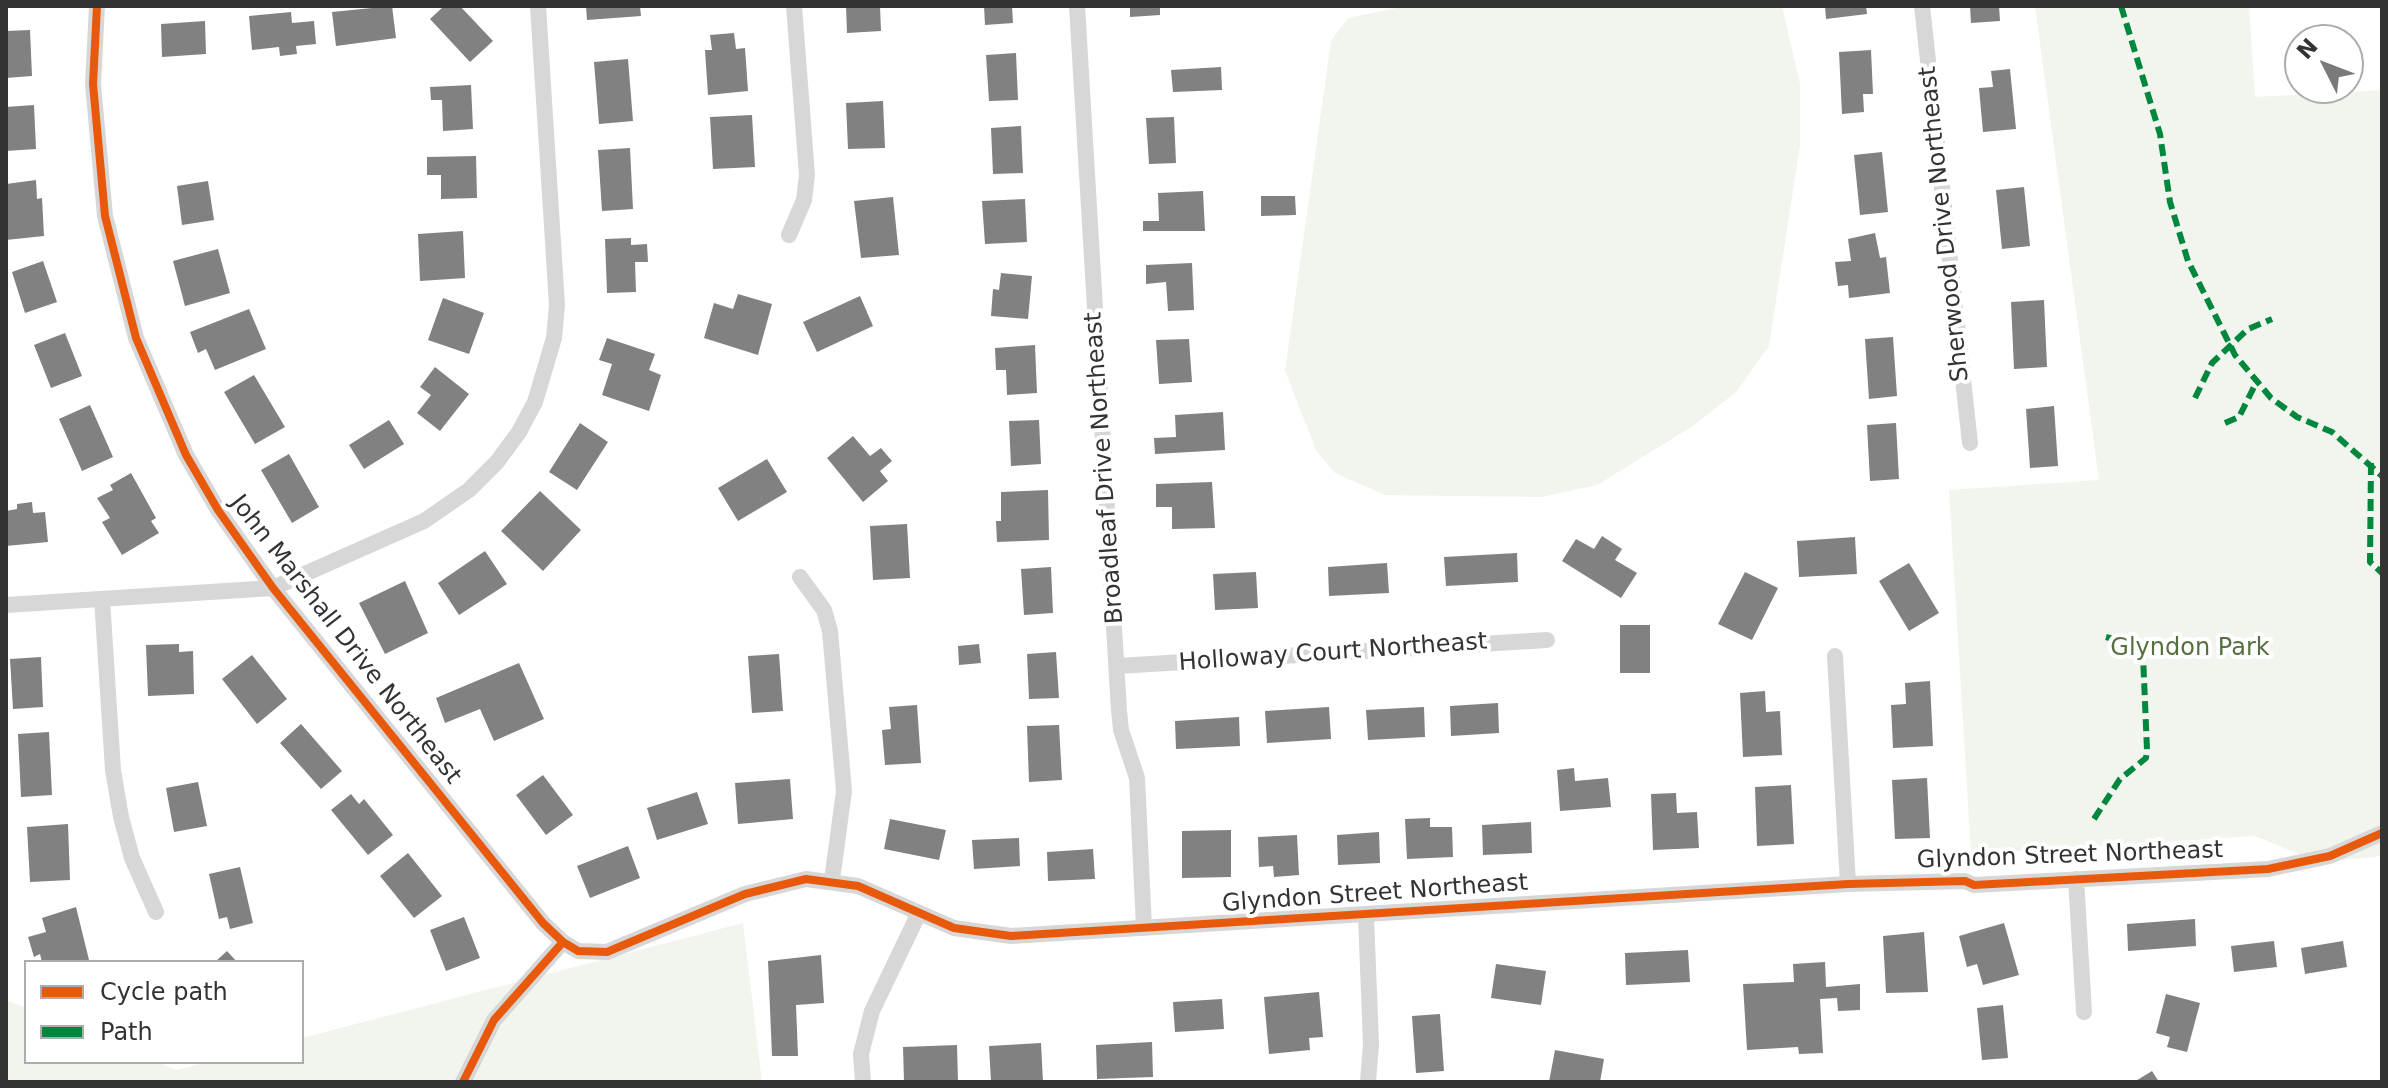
<!DOCTYPE html>
<style>
body{margin:0}
#map{position:relative;width:2388px;height:1088px;overflow:hidden;background:#fff;font-family:"DejaVu Sans",sans-serif}
canvas{display:block}
.frame{position:absolute;inset:0;border:8px solid #333;pointer-events:none}
.legend{position:absolute;left:24px;top:960px;width:280px;height:104px;box-sizing:border-box;background:#fff;border:2px solid #adadad;margin:0;padding:10px 14px;list-style:none;font-size:24px;color:#333}
.legend li{display:flex;align-items:center;gap:16px;height:40px}
.legend b{width:40px;border:2px solid #adadad}
.north{position:absolute;left:2284px;top:24px;width:80px;height:80px;box-sizing:border-box;background:#fff;border:2px solid #adadad;border-radius:50%;rotate:312deg;font-size:22px;font-weight:700;line-height:32px;text-align:center;color:#333}
.north::after{content:'';display:block;margin:auto;width:28px;height:36px;background:#7a7a7a;clip-path:polygon(50% 0,100% 100%,50% 72%,0 100%)}
</style>
<div id="map">
<canvas width="2388" height="1088"></canvas>
<div class="frame"></div>
<ul class="legend">
<li><b style="height:10px;background:#e8590c"></b>Cycle path</li>
<li><b style="height:10px;background:#00873e"></b>Path</li>
</ul>
<div class="north">N</div>
</div>
<script>
const ctx = document.querySelector('canvas').getContext('2d');
ctx.lineJoin = 'round';
function paint(path, color) { ctx.fillStyle = color; ctx.fill(path, 'evenodd'); }
const poly = rows => new Path2D(rows.map(r => 'M' + r).join(''));
function stroke(path, color, width, dash) { ctx.strokeStyle = color; ctx.lineWidth = width; ctx.lineCap = dash ? 'butt' : 'round'; ctx.setLineDash(dash || []); ctx.stroke(path); }
function label(font, color, halo, rows, align = 'center') {
  ctx.font = font + ' "DejaVu Sans",sans-serif'; ctx.lineWidth = 8; ctx.setLineDash([]); ctx.textBaseline = 'middle'; ctx.strokeStyle = halo; ctx.fillStyle = color; for (const [text, x, y, turn = 0] of rows) {
    ctx.save(); ctx.translate(x, y); ctx.rotate((+turn || 0) * Math.PI / 180); ctx.textAlign = isNaN(turn) ? turn : align; if (halo) ctx.strokeText(text, 0, 0); ctx.fillText(text, 0, 0); ctx.restore();
  }
}
paint(poly([
 [1406,6,1782,6,1800,84,1800,145,1769,346,1736,392,1693,426,1597,485,1541,497,1385,495,1335,473,1317,452,1285,371,1331,41,1348,18],
 [2035,6,2249,6,2255,97,2382,90,2382,856,2333,861,2306,857,2255,836,1971,854,1949,490,2099,480],
 [743,923,762,1082,6,1082,6,1000,26,1008,26,1062,156,1062,176,1070,209,1062,302,1062,302,1038]
]), '#f1f5ed');
paint(poly([
 [392,6,396,38,336,46,332,12],
 [444,6,460,6,493,41,470,62,430,19],
 [586,6,640,6,641,16,587,20],
 [846,6,880,6,881,31,847,33],
 [984,6,1012,6,1013,23,985,25],
 [1130,6,1160,6,1160,15,1130,17],
 [1825,6,1866,6,1867,14,1826,19],
 [1970,6,1999,6,2000,21,1971,23],
 [291,12,292,23,314,21,316,44,296,46,297,54,280,56,279,47,252,50,249,16],
 [205,21,206,54,162,57,161,24],
 [30,30,32,76,6,78,6,31],
 [734,33,736,49,745,48,748,91,708,95,705,50,712,50,710,35],
 [1871,50,1873,94,1863,94,1864,112,1842,114,1839,52],
 [1016,53,1018,100,989,101,986,55],
 [628,59,633,121,599,124,594,62],
 [1221,67,1222,90,1173,92,1171,70],
 [2010,69,2016,129,1983,132,1979,88,1993,87,1991,71],
 [471,85,473,129,443,131,442,100,431,100,430,87],
 [883,101,885,148,848,149,846,103],
 [34,105,36,149,6,151,6,107],
 [752,115,755,167,713,169,710,117],
 [1174,117,1176,163,1149,164,1146,118],
 [1021,126,1023,173,993,174,991,128],
 [630,148,633,209,602,211,598,150],
 [1882,152,1888,212,1860,215,1854,155],
 [476,156,477,198,441,199,441,175,427,175,427,157],
 [36,180,37,199,42,198,44,236,6,240,6,184],
 [208,181,214,220,182,225,177,186],
 [2024,187,2030,246,2002,249,1996,190],
 [1203,191,1205,231,1143,231,1143,221,1159,221,1158,193],
 [1261,196,1295,196,1296,215,1261,216],
 [893,197,899,255,861,258,854,201],
 [1025,199,1027,242,985,244,982,201],
 [463,231,465,278,420,281,418,234],
 [1875,233,1880,258,1886,257,1890,293,1849,298,1848,285,1838,286,1835,262,1851,261,1848,239],
 [631,238,631,245,647,244,648,262,635,262,636,292,607,293,605,239],
 [218,249,230,293,185,306,173,261],
 [43,261,57,302,25,313,12,272],
 [1192,263,1194,310,1168,311,1166,282,1146,284,1146,265],
 [1001,273,1032,276,1028,319,991,316,993,289,999,290],
 [738,294,772,304,758,355,704,338,714,303,733,309],
 [860,296,873,326,817,352,803,322],
 [443,298,484,313,469,354,428,340],
 [2044,300,2047,367,2014,369,2011,302],
 [249,309,266,349,215,370,206,349,198,353,190,332],
 [65,333,82,376,51,388,34,345],
 [1893,337,1897,396,1869,399,1865,339],
 [607,338,655,354,649,370,661,375,649,411,602,395,612,364,599,360],
 [1189,339,1192,382,1159,384,1156,340],
 [1035,345,1037,393,1007,395,1006,370,996,370,995,348],
 [435,367,469,394,440,431,417,413,431,395,420,387],
 [254,375,285,427,255,444,224,392],
 [90,405,113,457,82,471,59,419],
 [2054,406,2058,466,2030,468,2026,409],
 [1223,412,1225,450,1155,454,1154,438,1176,437,1175,415],
 [389,420,404,444,364,469,349,445],
 [1039,420,1041,464,1011,466,1009,421],
 [580,423,608,442,577,490,549,472],
 [1896,423,1899,479,1870,481,1867,425],
 [853,436,870,456,881,448,892,461,880,471,888,481,863,502,827,458],
 [289,454,319,507,292,523,261,470],
 [767,459,787,492,738,521,718,488],
 [131,473,156,518,151,521,159,533,122,555,102,522,110,518,97,498,113,490,110,485],
 [1212,482,1215,528,1172,529,1172,507,1156,507,1156,484],
 [1048,490,1049,540,997,542,996,521,1001,521,1001,492],
 [540,491,581,530,543,571,501,531],
 [32,502,33,513,45,512,48,542,6,546,6,511,17,509,17,504],
 [907,524,910,578,873,580,870,526],
 [1602,536,1622,549,1615,560,1637,573,1621,598,1562,561,1576,539,1594,549],
 [1855,537,1857,574,1799,577,1797,541],
 [485,551,507,584,459,615,438,583],
 [1517,553,1518,582,1446,586,1444,557],
 [1387,563,1389,593,1329,596,1328,567],
 [1909,563,1939,613,1909,631,1879,581],
 [1051,567,1053,613,1024,615,1021,569],
 [1256,572,1258,608,1215,610,1213,574],
 [1745,572,1778,588,1752,640,1718,624],
 [405,581,428,633,385,654,359,603],
 [1620,625,1650,625,1650,673,1620,673],
 [179,644,179,652,193,651,194,694,148,696,146,645],
 [979,644,981,663,959,665,958,646],
 [1056,652,1059,698,1029,699,1027,654],
 [779,654,783,711,752,713,748,656],
 [252,655,287,699,257,724,222,679],
 [41,657,43,707,13,709,10,659],
 [519,663,544,719,494,741,480,709,445,723,436,698],
 [1930,681,1933,746,1893,748,1891,705,1906,704,1905,683],
 [1765,691,1766,712,1780,711,1782,755,1743,757,1740,693],
 [1498,703,1499,733,1451,736,1450,706],
 [917,705,921,763,885,765,882,730,891,729,889,707],
 [1329,707,1331,739,1267,743,1265,711],
 [1424,707,1425,737,1368,740,1366,710],
 [1239,717,1240,746,1176,749,1175,721],
 [301,724,342,771,321,789,280,743],
 [1059,725,1062,780,1029,782,1027,726],
 [49,732,52,795,21,797,18,734],
 [1574,768,1575,781,1608,778,1611,807,1560,811,1557,770],
 [543,775,573,815,546,835,516,795],
 [1927,778,1930,838,1895,839,1892,780],
 [790,779,793,819,738,824,735,783],
 [198,782,207,826,174,832,166,788],
 [1791,785,1794,844,1757,846,1755,787],
 [697,792,708,824,657,840,647,808],
 [1676,793,1677,813,1697,812,1699,848,1653,850,1651,794],
 [351,794,359,804,364,799,393,835,368,855,331,810],
 [1430,818,1430,827,1452,827,1453,857,1407,859,1405,819],
 [890,819,946,830,939,860,884,849],
 [1531,822,1532,853,1483,855,1482,825],
 [68,824,70,880,30,882,27,827],
 [1231,830,1231,877,1182,878,1182,831],
 [1379,832,1380,863,1338,865,1337,835],
 [1297,835,1299,875,1274,877,1273,866,1259,867,1258,837],
 [1019,838,1020,866,974,869,972,840],
 [628,846,640,878,590,898,577,866],
 [1093,849,1095,879,1048,881,1047,852],
 [408,853,442,896,414,918,380,876],
 [240,867,253,923,230,929,227,917,219,919,209,874],
 [76,907,89,960,42,962,40,954,34,957,28,937,46,932,42,918],
 [464,917,480,958,446,971,430,930],
 [2195,919,2196,946,2128,951,2127,924],
 [2004,923,2019,975,1983,985,1977,964,1967,967,1959,936],
 [1924,932,1928,992,1886,993,1883,936],
 [2274,941,2277,967,2234,972,2231,946],
 [2343,941,2347,967,2305,974,2301,948],
 [1688,950,1690,982,1626,985,1625,953],
 [227,951,237,962,215,962],
 [821,955,824,1003,796,1005,798,1056,772,1056,768,961],
 [1825,962,1826,987,1860,984,1860,1010,1838,1011,1837,998,1820,999,1823,1053,1799,1054,1798,1047,1747,1050,1743,984,1794,982,1793,964],
 [1496,964,1546,971,1541,1005,1491,998],
 [1319,992,1323,1037,1309,1038,1310,1050,1269,1054,1264,997],
 [2166,994,2200,1003,2187,1052,2167,1047,2170,1037,2156,1033],
 [1222,999,1224,1029,1175,1032,1173,1002],
 [2003,1005,2008,1058,1982,1060,1977,1008],
 [1440,1014,1444,1071,1416,1073,1412,1016],
 [1152,1042,1153,1077,1097,1079,1096,1045],
 [1041,1043,1043,1082,991,1082,989,1046],
 [957,1045,958,1081,904,1082,903,1047],
 [1555,1050,1604,1059,1600,1082,1549,1082],
 [2152,1071,2159,1082,2134,1082]
]), '#818181');
stroke(poly([
 [97,6,93,84,105,216,136,338,186,455,218,510,273,588,543,923,563,942],
 [1077,6,1119,711,1121,730,1137,778,1144,928],
 [1922,6,1970,443],
 [789,235,804,200,807,175,794,6],
 [800,577,824,610,830,631,844,791,832,880],
 [102,599,113,770,121,817,132,858,156,912],
 [6,605,273,588,424,521,469,490,497,462,519,432,535,402,554,338,557,305,538,6],
 [1835,656,1848,884],
 [1118,666,1547,640],
 [2076,879,2084,1012],
 [1366,916,1371,1044,1368,1082],
 [463,1082,494,1020,563,942,578,951,607,952,745,894,806,879,858,886,954,928,1011,936,1848,884,1965,881,1974,885,2268,869,2330,856,2382,833],
 [863,1082,861,1054,872,1011,918,915]
]), '#d7d7d7', 16);
stroke(poly([
 [2121,6,2160,134,2170,202,2188,261,2235,355,2271,398,2297,417,2332,432,2382,476],
 [2195,398,2212,363,2248,329,2272,319],
 [2225,423,2239,417,2256,383],
 [2371,463,2370,562,2382,573],
 [2094,819,2120,779,2146,758,2147,750,2143,655,2131,644,2106,637]
]), '#00873e', 6, [12, 6]);
stroke(poly([
 [97,6,93,84,105,216,136,338,186,455,218,510,273,588,543,923,563,942],
 [463,1082,494,1020,563,942,578,951,607,952,745,894,806,879,858,886,954,928,1011,936,1848,884,1965,881,1974,885,2268,869,2330,856,2382,833]
]), '#e8590c', 8);
label('24px', '#333', '#fff', [
 ["Sherwood Drive Northeast",1945,224,-96],
 ["Broadleaf Drive Northeast",1105,468,-94],
 ["John Marshall Drive Northeast",345,640,52],
 ["Holloway Court Northeast",1333,653,-4],
 ["Glyndon Street Northeast",2070,856,-2],
 ["Glyndon Street Northeast",1375,894,-4]
]);
label('24px', '#56703f', '#fff', [
 ["Glyndon Park",2190,649]
]);
</script>
